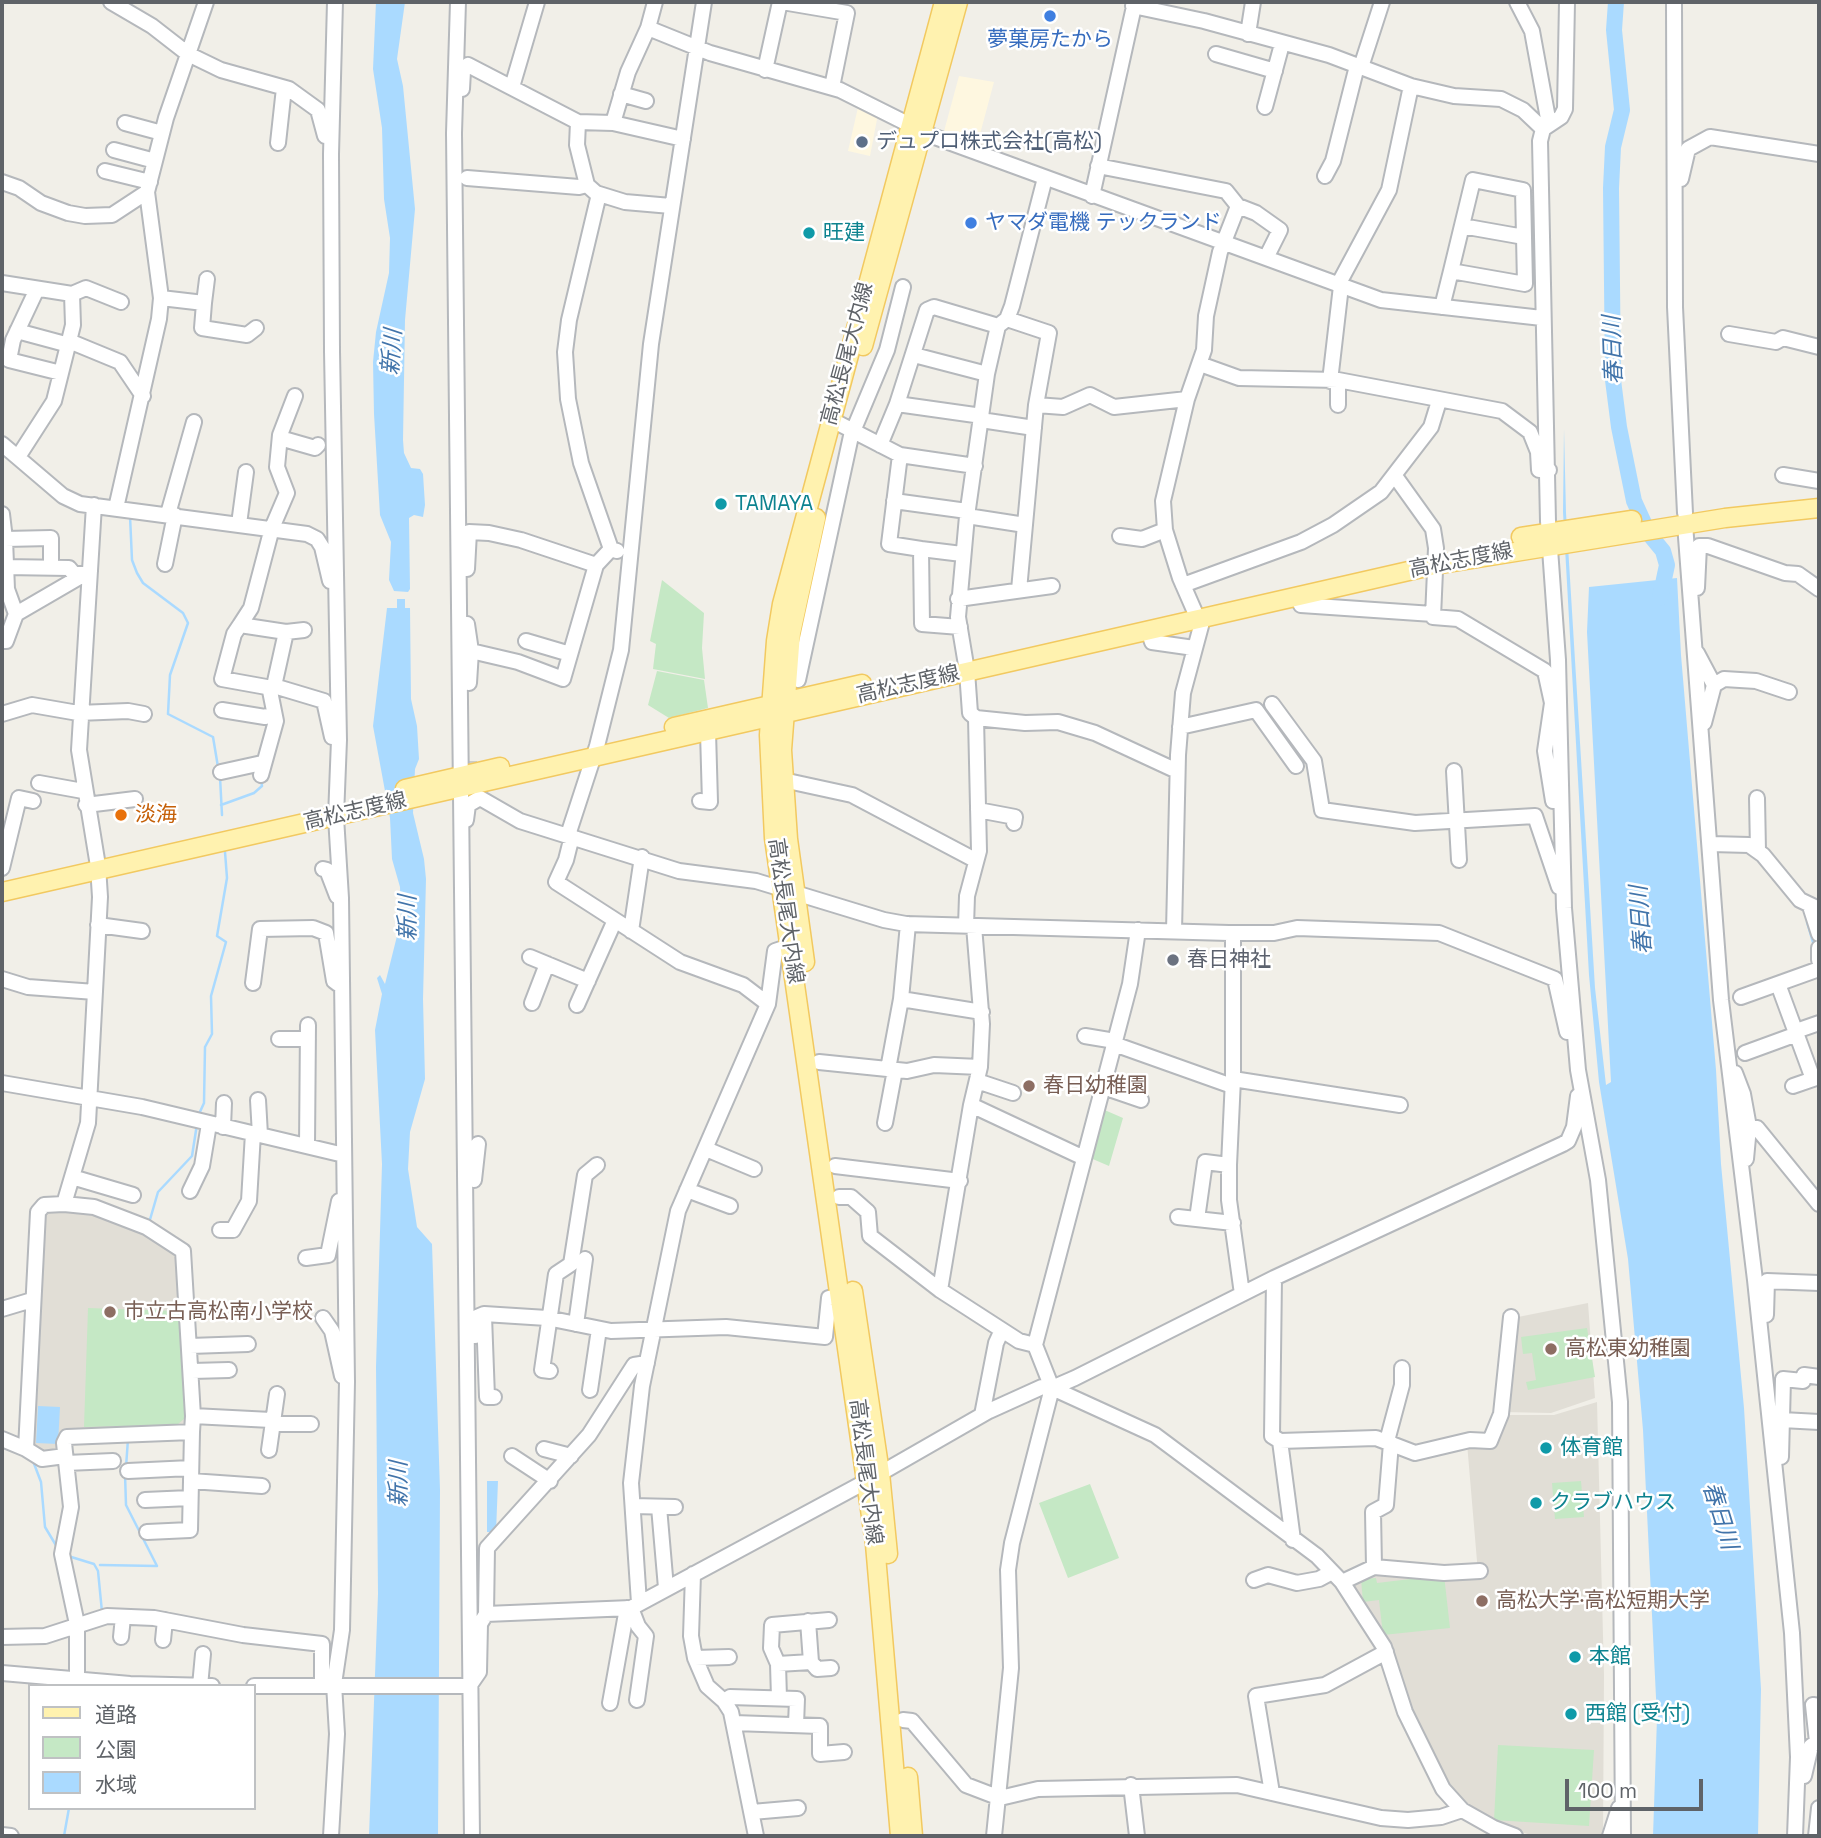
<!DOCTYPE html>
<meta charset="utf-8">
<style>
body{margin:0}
#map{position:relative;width:1821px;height:1838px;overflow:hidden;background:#f1efe8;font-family:"Space Grotesk","Noto Sans JP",sans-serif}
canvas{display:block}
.frame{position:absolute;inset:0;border:4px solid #5f6368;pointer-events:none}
.legend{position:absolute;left:28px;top:1684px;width:228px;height:126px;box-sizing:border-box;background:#fff;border:2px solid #bfc1c3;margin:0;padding:9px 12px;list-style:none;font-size:21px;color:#5f6368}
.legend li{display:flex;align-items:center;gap:14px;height:35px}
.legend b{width:35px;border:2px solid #bfc1c3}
.scale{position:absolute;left:1565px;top:1779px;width:138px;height:32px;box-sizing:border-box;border:4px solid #5f6368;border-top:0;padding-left:9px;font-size:21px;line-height:24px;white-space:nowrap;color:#5f6368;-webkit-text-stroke:5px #fff;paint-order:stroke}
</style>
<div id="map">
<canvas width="1821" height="1838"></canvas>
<div class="frame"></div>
<ul class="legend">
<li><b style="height:9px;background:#fff2af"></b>道路</li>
<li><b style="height:19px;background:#c5e8c5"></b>公園</li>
<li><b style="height:19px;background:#aadaff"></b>水域</li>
</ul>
<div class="scale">100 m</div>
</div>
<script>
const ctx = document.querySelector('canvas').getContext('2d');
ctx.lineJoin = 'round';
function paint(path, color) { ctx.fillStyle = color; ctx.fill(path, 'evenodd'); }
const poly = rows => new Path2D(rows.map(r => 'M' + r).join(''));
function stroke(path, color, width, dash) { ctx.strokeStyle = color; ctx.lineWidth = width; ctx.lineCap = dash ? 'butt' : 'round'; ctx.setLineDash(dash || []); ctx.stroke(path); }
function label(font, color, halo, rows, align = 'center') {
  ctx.font = font + ' "Space Grotesk","Noto Sans JP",sans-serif'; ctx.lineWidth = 5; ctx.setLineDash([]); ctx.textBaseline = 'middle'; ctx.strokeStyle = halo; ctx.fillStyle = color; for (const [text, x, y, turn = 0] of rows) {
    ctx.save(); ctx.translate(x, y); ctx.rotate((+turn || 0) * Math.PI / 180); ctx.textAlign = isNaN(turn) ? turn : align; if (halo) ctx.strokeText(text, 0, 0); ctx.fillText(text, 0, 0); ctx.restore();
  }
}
paint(poly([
 [959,76,994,82,976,149,943,135],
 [859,103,878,114,870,156,848,151]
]), '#fef7e0');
paint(poly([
 [47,1209,92,1209,150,1234,176,1255,187,1423,183,1428,61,1436,58,1448,53,1455,39,1450,34,1444,38,1279,43,1213],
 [1588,1303,1595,1398,1551,1413,1503,1412,1513,1318],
 [1597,1402,1604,1675,1603,1836,1536,1836,1497,1826,1463,1806,1419,1730,1390,1646,1376,1619,1348,1583,1375,1570,1478,1573,1467,1443,1496,1439,1503,1415,1554,1415]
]), '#e1ded6');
paint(poly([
 [662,580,704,613,702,648,705,679,653,669,656,644,650,641],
 [657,671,704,680,708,708,669,718,648,705],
 [1100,1108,1123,1118,1109,1166,1088,1157],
 [88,1308,178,1311,185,1372,185,1418,177,1425,84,1427],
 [1587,1328,1595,1377,1528,1390,1526,1382,1536,1380,1532,1353,1523,1354,1521,1337],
 [1581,1481,1584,1517,1555,1519,1552,1483],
 [1090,1484,1119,1558,1068,1578,1039,1503],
 [1444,1575,1450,1628,1383,1635,1379,1600,1363,1602,1361,1579,1376,1578,1377,1583],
 [1498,1745,1594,1750,1589,1826,1494,1820]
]), '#c5e8c5');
paint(poly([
 [376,2,405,2,397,59,403,86,415,209,405,320,403,440,404,453,411,468,420,469,423,474,425,505,423,517,414,515,409,518,410,589,408,592,394,591,389,580,391,542,380,515,374,414,373,362,376,332,389,273,390,238,384,199,382,128,373,69],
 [1564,429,1566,513,1595,988,1606,1085,1611,1082,1587,632,1589,587,1677,578,1681,655,1716,1070,1721,1164,1744,1408,1761,1689,1758,1836,1653,1836,1657,1718,1643,1430,1628,1259,1599,1082,1589,975,1563,512],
 [397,599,405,599,405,608,410,608,411,699,417,726,419,759,415,769,413,813,424,859,426,879,423,999,425,1079,410,1132,408,1169,417,1227,432,1244,440,1490,438,1836,369,1836,378,1594,376,1367,382,1164,375,1030,382,994,377,978,380,975,385,984,401,920,400,887,392,859,390,818,373,726,387,608,397,608],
 [38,1406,60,1407,58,1444,36,1443],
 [487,1481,498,1481,496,1532,487,1532]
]), '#aadaff');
stroke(poly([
 [130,516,132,560,137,573,143,583,183,613,188,623,170,675,168,714,213,737,218,767],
 [220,777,222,815],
 [221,805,254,793,262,786,261,780],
 [1807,922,1814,946],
 [199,1114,204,1103,205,1047,212,1034,211,996,226,942,217,936,227,878,225,852],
 [149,1223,158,1192,192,1156,197,1124],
 [33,1461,41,1482,45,1527,57,1547],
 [126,1467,128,1439],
 [68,1556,94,1564,98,1571,102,1612],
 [100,1565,157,1566,126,1505,125,1474],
 [64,1836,69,1808]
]), '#aadaff', 2.5);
stroke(poly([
 [1616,2,1614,30,1622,110,1613,147,1611,188,1613,380,1619,427,1634,501,1649,534,1663,551,1667,565,1660,598]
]), '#aadaff', 16);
stroke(poly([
 [470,761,470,798]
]), '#ccccc8', 14, [14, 7]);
const minor = poly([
 [111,2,152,26,188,54,221,70,289,89,318,110,325,136],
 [458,2,454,133,472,1836],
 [655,2,648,28,710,53,840,90,932,136,1381,300,1542,318],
 [782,2,847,13,832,87],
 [1517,2,1532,31,1549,124],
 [1567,2,1565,109,1561,117,1543,129,1540,141,1548,521,1558,660,1564,908,1578,1070,1598,1180,1620,1402,1623,1836],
 [1674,2,1675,307,1685,513],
 [1133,6,1204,21,1329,55,1411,86,1454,96,1501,99,1523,110,1543,129],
 [1248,34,1253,2],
 [1216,54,1275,71],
 [1361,67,1382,2],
 [765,70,780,2],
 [512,87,537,2],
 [462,89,463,71,468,65,578,122,613,123,683,139],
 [621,94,646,101],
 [1265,107,1282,44],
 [578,122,577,145,587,185,596,193,625,202,671,206],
 [125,123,162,133],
 [613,123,628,72,648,28],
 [278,143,284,88],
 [114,150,155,161],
 [1098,166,1226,191,1238,206,1256,213,1280,230,1266,258],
 [105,171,150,182],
 [1325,176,1333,161,1357,66],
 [467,178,579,187,587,185],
 [1045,178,1012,306,1007,319,998,326,987,374,967,516,958,617,967,671,970,713,976,718,1025,723,1058,722,1095,733,1177,771],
 [1681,179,1688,149,1710,137,1819,154],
 [2,182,19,188,41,203,68,213,85,216,112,215,147,192],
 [599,194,569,320,565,352,568,399,581,463,611,549],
 [1092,196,1135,2],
 [1462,226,1524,237],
 [2,283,72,294,73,325,69,341,120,362,143,396],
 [1338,285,1389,190,1411,86],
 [37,289,13,340,9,360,61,373],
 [72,294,86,288,121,302],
 [161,298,204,303,202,328,247,335,256,328],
 [204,303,207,279],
 [1442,307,1451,271,1473,180,1523,190,1525,284,1451,271],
 [1007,319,1049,333,1036,405,1019,590],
 [17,331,69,345],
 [1729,334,1776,342,1783,338,1819,347],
 [914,355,987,374],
 [1200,364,1239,378,1338,380,1502,411,1530,432,1538,452,1539,470,1549,470],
 [1338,380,1338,405],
 [1330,381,1341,286],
 [897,404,927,310,934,307,998,326],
 [1036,405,1063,407,1090,395,1114,407,1187,399],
 [830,419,900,455],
 [981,420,1034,428],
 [280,438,315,448,318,445],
 [2,444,63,496,80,504,307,534,317,539,322,547,330,581],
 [880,445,897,404,982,416],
 [18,457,54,401,69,341],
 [1783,475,1819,481],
 [1395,476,1433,529,1436,548,1433,617,1458,619,1545,671,1552,703,1545,751,1553,801],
 [894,501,967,511],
 [116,508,159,319,161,298,147,192,166,118,206,2],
 [2,514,5,539,2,538],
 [168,514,194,422],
 [967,516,1025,525],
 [239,524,246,472],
 [1685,524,1721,1000,1755,1280,1792,1633,1798,1757,1795,1836],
 [1120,536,1142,539,1165,530],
 [921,549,889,544,900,455,975,466],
 [165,564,175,515],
 [5,567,69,568,74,574,84,574],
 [467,569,469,532,489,533,521,540,596,565,611,549,617,551],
 [1183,585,1301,542,1333,525,1381,492,1431,427,1439,401],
 [1697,588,1699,546,1708,546,1785,573,1798,574,1819,589],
 [1296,596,1301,605,1433,614],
 [958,599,1052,586],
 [16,614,90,571],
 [467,624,471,651,469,683],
 [240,625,251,608,272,528,287,493,277,467,280,435,295,396],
 [960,627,922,624,921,549,962,554],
 [1148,630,1152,642,1194,648],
 [286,632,304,630],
 [2,641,6,641,16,614,7,589,5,539,51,538,51,568],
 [526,641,570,654],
 [471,651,518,662,563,679,596,565],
 [1697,653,1714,685,1704,723],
 [798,680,851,436,887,350,903,287],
 [1714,685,1724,679,1756,681,1789,692],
 [272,688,222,679,234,634,240,625,286,632,274,686],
 [1272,704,1314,761,1322,810,1415,823,1535,816,1559,887],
 [222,710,265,717,274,714],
 [2,714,32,705,78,713,128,711,144,714],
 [1180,727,1256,710,1296,766],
 [1454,771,1459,860],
 [221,772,262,763],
 [261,775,276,721,270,691,274,686,324,701,332,737],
 [783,780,852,795,975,860],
 [39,783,83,791],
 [1757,798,1758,851],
 [700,801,710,802,708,732],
 [86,805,135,799],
 [978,810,1015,817,1014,823],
 [466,820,468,805,480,798,520,821,679,871,756,881,884,920,906,924,1229,933,1274,933,1297,928,1439,933,1555,979,1567,1032],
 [568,835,597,746,621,650,651,344,704,2],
 [572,836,566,860,556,882,680,962,743,985,768,1004],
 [1711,844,1749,845,1763,855,1800,900,1819,909],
 [2,868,19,798,33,801],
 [323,869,327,870,337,896],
 [1810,906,1819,934],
 [98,925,142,931],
 [966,926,967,896,979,851,976,718],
 [631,931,642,857],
 [1174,931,1178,755,1183,693,1201,626,1180,578,1165,530,1163,501,1187,399,1204,350,1206,316,1220,252,1238,206],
 [1233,933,1233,1079,1229,1165,1229,1200,1242,1294],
 [1819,948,1819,960],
 [530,957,588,981],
 [2,979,28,987,95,992],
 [253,983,260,929,313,928,326,933,334,981,338,984],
 [1778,984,1813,1079],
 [1741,997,1819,969],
 [901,999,982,1012],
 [532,1003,547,964],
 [577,1005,615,920],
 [1796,1031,1819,1023],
 [1085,1036,1115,1041],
 [279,1039,308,1039],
 [1114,1044,1232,1086],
 [1745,1053,1797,1034],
 [819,1062,907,1071,934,1065,980,1067,982,1024,974,926],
 [980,1067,971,1105,1084,1158],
 [888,1069,901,999,908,924],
 [1735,1073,1743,1094,1749,1127,1746,1159],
 [1233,1079,1400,1105],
 [977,1081,1013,1093],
 [2,1083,142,1107,344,1155],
 [1793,1086,1819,1077],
 [1103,1087,1141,1100],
 [258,1100,260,1135],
 [971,1105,940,1290,1019,1341,1035,1345,1052,1388,1012,1543,1008,1570,1011,1668,994,1836],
 [885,1123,895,1070],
 [223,1127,224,1103],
 [1749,1127,1757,1128,1819,1204],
 [307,1146,308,1025],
 [706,1149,754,1169],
 [835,1166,960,1181],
 [72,1177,133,1195],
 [474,1180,478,1144],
 [687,1190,730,1206],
 [190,1191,202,1166,209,1124],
 [839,1197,851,1197,868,1212,870,1236,940,1290],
 [64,1204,44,1205,38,1212,26,1449,42,1459,65,1456],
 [1178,1217,1233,1223],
 [1197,1219,1205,1162,1229,1165],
 [220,1230,233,1230,249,1201,253,1133],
 [306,1258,328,1255,339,1201],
 [1274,1278,1272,1436,1280,1441],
 [2,1309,32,1300],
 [1766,1315,1767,1281,1819,1283],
 [484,1316,487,1397,494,1397],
 [323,1318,332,1331,342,1376],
 [576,1324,585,1259],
 [475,1336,477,1317,484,1314,547,1318,611,1331,726,1327,825,1337,829,1298,842,1296],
 [1035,1345,1130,984,1138,930],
 [190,1346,248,1344],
 [192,1371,229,1370],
 [550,1371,542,1370,556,1274,571,1264,585,1175,597,1165],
 [1052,1388,1155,1435,1317,1556,1342,1582,1384,1647,1405,1712,1443,1789,1462,1810,1494,1828,1515,1836],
 [590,1390,599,1329],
 [1779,1414,1782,1420,1819,1422],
 [982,1415,996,1343,1002,1330],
 [193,1416,271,1420,276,1424,311,1424],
 [2,1439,26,1449],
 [1387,1441,1402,1385,1402,1368],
 [544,1449,571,1456],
 [269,1450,277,1394],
 [512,1456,550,1481],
 [1781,1457,1783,1379,1803,1381,1804,1375,1819,1377],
 [66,1463,113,1461],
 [128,1471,191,1468],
 [191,1481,262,1486],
 [145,1500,190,1498],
 [633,1506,675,1507],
 [659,1507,666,1588],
 [147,1532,190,1530,192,1432],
 [1293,1540,1280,1441,1376,1438,1415,1453,1470,1440,1490,1441,1501,1414,1511,1317],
 [1374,1567,1373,1512,1386,1505,1391,1443],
 [693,1574,691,1636,695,1658,707,1686,724,1701,731,1712,756,1836],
 [1254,1580,1268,1575,1297,1583,1319,1579,1332,1572],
 [1342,1582,1374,1567,1444,1573,1480,1571],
 [639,1603,631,1483,642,1386,678,1211,768,1004,775,951,790,946],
 [631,1608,638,1626,646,1636,637,1700],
 [486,1614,487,1548,589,1435,634,1365,647,1363],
 [808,1621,811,1662],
 [2,1637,45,1636,107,1616,154,1618,243,1635,322,1644,322,1685],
 [121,1637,123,1617],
 [163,1640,165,1620],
 [695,1658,729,1657],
 [778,1664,811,1662,817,1669,831,1668],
 [2,1673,130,1684,212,1686],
 [77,1680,77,1624,62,1554,71,1507,64,1443,67,1437,192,1432,193,1416,183,1251,146,1227,94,1207,64,1204,88,1123,100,897,98,866,79,750,94,505],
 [470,1685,479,1672,480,1624,486,1614,631,1608,867,1481,989,1411,1042,1387,1052,1388,1075,1378,1274,1278,1563,1144,1568,1141,1574,1127,1578,1096],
 [200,1686,203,1654],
 [254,1686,470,1686],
 [779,1698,778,1664,771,1648,772,1625,829,1620],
 [724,1701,730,1697,797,1699,796,1725],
 [610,1703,627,1608],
 [903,1720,912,1721,966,1785,1000,1798,1038,1789,1237,1785,1381,1818,1408,1820,1441,1817,1462,1810],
 [734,1723,820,1726,820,1754,844,1752],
 [1804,1776,1811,1746,1817,1742,1813,1705,1819,1706],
 [1131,1785,1137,1836],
 [1272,1793,1256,1696,1325,1685,1386,1652],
 [752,1812,798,1808],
 [2,1835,11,1836],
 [331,1836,337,1734,334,1684,342,1630,347,1382,341,898,336,817,339,740,332,351,331,154,335,2],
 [1610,1836,1619,1808],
 [1816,1836,1819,1808]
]);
const major = poly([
 [863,346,958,2],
 [1521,537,1632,520],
 [674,727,862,684],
 [405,789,500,767],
 [2,892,1435,565,1725,518,1819,508],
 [805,962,788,839,782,750,791,633,816,518],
 [853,1291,880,1473,888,1554],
 [908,1777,913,1836],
 [900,1836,875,1544,774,838,769,735,776,641,782,604,944,2]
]);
stroke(minor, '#b5b8bc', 18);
stroke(major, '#f2c960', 21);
stroke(minor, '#fff', 14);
stroke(major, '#fff2af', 18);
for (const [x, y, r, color] of [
 [1050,16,7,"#3f7fe0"],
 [862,142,7,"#5c6f8a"],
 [971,223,7,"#3f7fe0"],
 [809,233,7,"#0f9aa8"],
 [721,504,7,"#0f9aa8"],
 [121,815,7,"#e8710a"],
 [1173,960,7,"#6b7280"],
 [1029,1086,7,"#8d6e63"],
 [110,1312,7,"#8d6e63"],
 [1551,1349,7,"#8d6e63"],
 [1546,1448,7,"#0f9aa8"],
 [1536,1503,7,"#0f9aa8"],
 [1482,1601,7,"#8d6e63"],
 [1575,1657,7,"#0f9aa8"],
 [1571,1714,7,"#0f9aa8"]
]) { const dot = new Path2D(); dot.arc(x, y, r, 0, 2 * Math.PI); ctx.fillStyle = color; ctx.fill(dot); stroke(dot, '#fff', 2.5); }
label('21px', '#366cbe', '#fff', [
 ["夢菓房たから",1050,40],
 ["ヤマダ電機 テックランド",985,223,"left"]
]);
label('21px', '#4e5e75', '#fff', [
 ["デュプロ株式会社(高松)",876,142]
], 'left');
label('21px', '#0d838f', '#fff', [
 ["旺建",823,233],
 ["TAMAYA",735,504],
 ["体育館",1560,1448],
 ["クラブハウス",1550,1503],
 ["本館",1589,1657],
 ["西館 (受付)",1585,1714]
], 'left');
label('21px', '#5f6368', '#fff', [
 ["高松長尾大内線",848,354,-75],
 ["高松志度線",1461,561,-11],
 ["高松志度線",908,685,-13],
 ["高松志度線",355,812,-13],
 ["高松長尾大内線",785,911,82],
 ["高松長尾大内線",865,1472,83]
]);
label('21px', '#c56008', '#fff', [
 ["淡海",135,815]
], 'left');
label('21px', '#5b616d', '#fff', [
 ["春日神社",1187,960]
], 'left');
label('21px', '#785e54', '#fff', [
 ["春日幼稚園",1043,1086],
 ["市立古高松南小学校",124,1312],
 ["高松東幼稚園",1565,1349],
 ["高松大学·高松短期大学",1496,1601]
], 'left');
label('italic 23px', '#4174aa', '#fff', [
 ["春日川",1614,350,-92],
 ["新川",393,352,-86],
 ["新川",409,918,-90],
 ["春日川",1642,920,-94],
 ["新川",400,1484,-90],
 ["春日川",1719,1516,73]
]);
</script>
